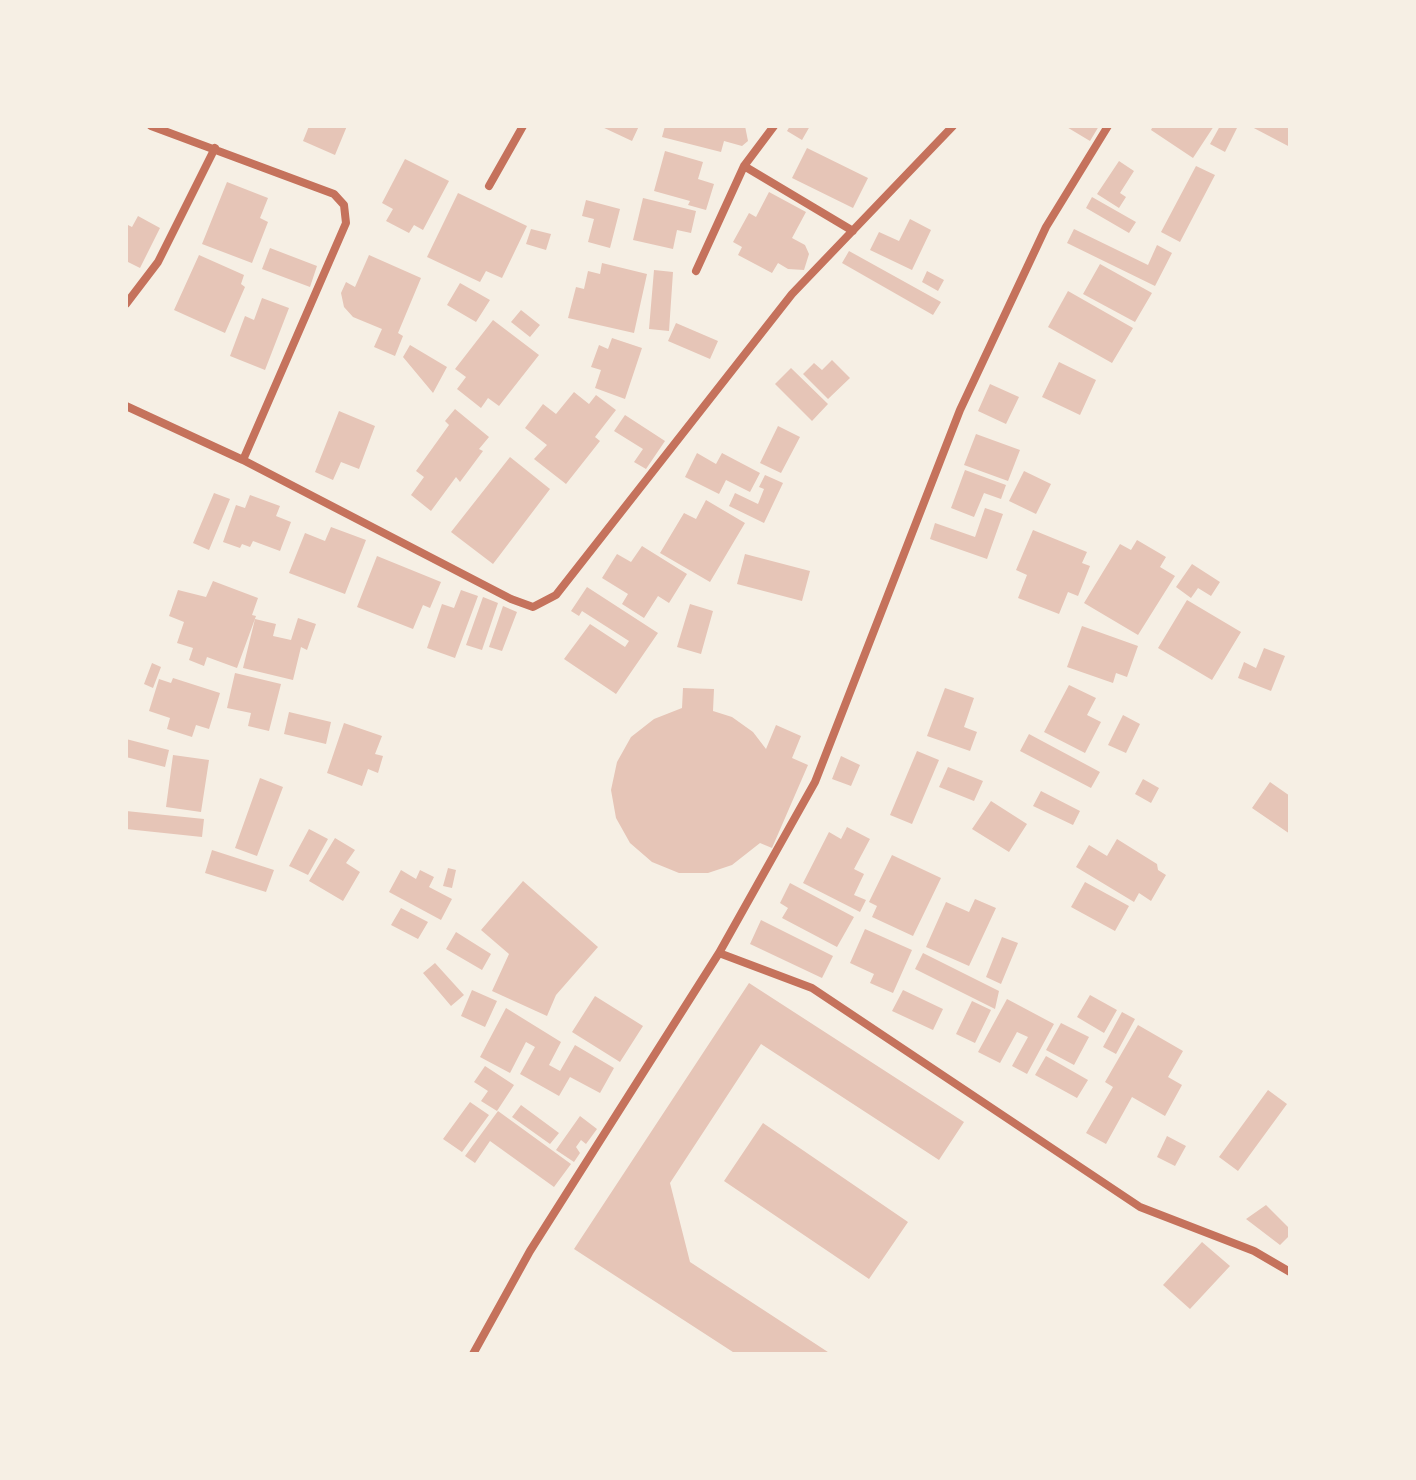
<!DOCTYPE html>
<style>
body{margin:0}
#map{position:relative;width:1416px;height:1480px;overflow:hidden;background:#f6efe4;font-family:"Exo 2",sans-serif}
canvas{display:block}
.frame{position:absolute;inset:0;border:128px solid #f6efe4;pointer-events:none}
</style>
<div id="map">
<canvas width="1416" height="1480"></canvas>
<div class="frame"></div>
</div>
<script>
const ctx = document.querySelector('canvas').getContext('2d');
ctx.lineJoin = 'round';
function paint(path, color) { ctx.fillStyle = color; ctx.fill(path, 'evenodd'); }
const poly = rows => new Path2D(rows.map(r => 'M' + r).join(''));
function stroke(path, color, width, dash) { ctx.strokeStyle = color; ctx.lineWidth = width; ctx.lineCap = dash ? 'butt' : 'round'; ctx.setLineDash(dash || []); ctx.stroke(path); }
paint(poly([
 [309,126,347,126,335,155,303,141],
 [600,126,639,126,632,141],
 [665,126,745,126,748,141,742,146,724,141,721,152,662,137],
 [790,126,810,126,802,140,787,131],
 [1065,126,1099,126,1090,141],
 [1153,126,1214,126,1193,158,1151,130],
 [1220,126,1238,126,1225,152,1210,144],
 [1250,126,1290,126,1290,147],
 [807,148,868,178,853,208,792,178],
 [665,151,703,162,698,179,714,184,706,210,688,205,690,201,654,191],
 [405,159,449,181,423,230,414,225,409,233,386,221,393,209,382,203],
 [1119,161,1134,171,1120,193,1126,197,1119,208,1097,194],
 [1196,166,1215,175,1180,242,1161,232],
 [227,182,268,198,260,218,268,222,252,263,202,244],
 [769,192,806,212,792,238,805,245,809,254,804,270,788,269,778,263,772,273,738,255,742,247,733,242,749,213,756,217],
 [458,193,527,226,502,278,486,271,480,282,427,257],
 [1092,197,1136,222,1129,233,1086,208],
 [643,198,696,211,691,233,677,230,673,249,633,240],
 [586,200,620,209,610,248,588,242,594,219,582,216],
 [138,216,160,228,140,268,126,261,126,224,132,227],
 [910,219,931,230,912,270,870,250,879,232,899,241],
 [531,229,551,234,546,250,526,244],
 [1074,229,1148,265,1157,245,1172,253,1155,286,1067,243],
 [270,248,317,266,310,287,262,269],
 [849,251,941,302,933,315,842,263],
 [199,255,244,275,241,284,245,287,225,333,174,310],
 [369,255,421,278,398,333,403,336,395,356,374,347,382,329,353,317,344,307,341,293,346,282,355,287],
 [602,263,647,274,634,333,568,318,576,287,584,289,588,271,600,274],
 [1100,264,1152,293,1135,322,1083,294],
 [654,270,673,272,669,331,649,329],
 [927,271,944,280,938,291,922,282],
 [460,283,490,300,476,322,447,305],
 [1068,291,1133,328,1112,363,1048,327],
 [262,298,289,308,265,370,230,356,245,316,254,320],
 [521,310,540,325,530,337,511,322],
 [493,320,539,355,499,406,488,398,481,408,457,389,466,377,455,369],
 [676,323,718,341,710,359,668,341],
 [612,338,642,348,625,399,595,388,601,370,591,367,599,345,608,349],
 [410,345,447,367,433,393,403,357],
 [832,360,850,378,828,399,803,374,814,363,822,370],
 [1059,362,1096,380,1080,415,1042,397],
 [791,368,828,404,812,421,775,384],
 [990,384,1019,397,1006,424,978,411],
 [574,392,589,404,596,395,616,410,595,437,600,441,566,484,534,459,547,445,525,428,543,404,556,414],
 [455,409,489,437,479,449,483,451,460,482,456,477,431,511,411,495,424,477,416,471,449,425,445,421],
 [339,411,375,426,359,469,341,462,333,480,315,472],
 [625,415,665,441,646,469,634,462,643,449,614,431],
 [778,426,800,437,781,473,760,463],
 [976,434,1020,450,1008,481,964,465],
 [697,453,716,464,722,453,760,473,750,492,726,480,719,494,685,477],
 [510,457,550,489,493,564,451,532],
 [965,470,1006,485,1001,499,984,493,974,517,951,508],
 [1024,471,1051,484,1036,514,1009,501],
 [765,475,783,483,764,523,729,506,735,493,758,504,764,489,759,487],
 [214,493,230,499,209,550,193,543],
 [250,495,280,506,276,516,291,522,280,551,253,541,250,547,242,544,240,548,223,542,236,505,245,508],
 [706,500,745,523,710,582,660,553,684,513,696,519],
 [985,508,1003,514,987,559,930,539,935,523,975,537],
 [331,527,366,540,345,594,289,573,305,533,325,541],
 [1033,530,1087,552,1082,563,1090,566,1078,596,1068,592,1059,614,1018,598,1027,575,1016,570],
 [1137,540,1166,557,1160,567,1175,576,1138,635,1084,603,1120,544,1131,550],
 [642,546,687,574,669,603,658,596,644,618,622,604,628,594,602,578,617,554,631,562],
 [745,554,810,571,802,601,737,584],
 [377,556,441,582,430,608,423,605,413,629,357,607],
 [1192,564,1220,582,1211,596,1198,588,1191,598,1176,587],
 [213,581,258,598,252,615,256,616,237,668,207,657,204,666,189,660,193,648,177,643,184,622,169,616,178,590,206,597],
 [587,587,658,633,616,694,564,659,590,624,625,647,629,641,582,611,579,616,571,611],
 [461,590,478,596,455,658,427,648,442,604,454,608],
 [483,597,498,603,482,650,466,645],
 [1187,600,1241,632,1212,680,1158,648],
 [690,604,713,611,701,654,677,647],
 [503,606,517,612,502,651,489,647],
 [298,618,316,624,307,650,301,647,293,680,243,668,255,619,276,624,273,636,291,640],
 [1082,626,1138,646,1127,677,1116,673,1113,683,1067,667],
 [1264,648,1285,656,1271,691,1238,678,1244,662,1256,668],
 [152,663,161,667,153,688,144,684],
 [235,673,281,684,269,731,248,726,251,713,227,708],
 [173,678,220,693,209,729,196,725,192,737,167,729,170,718,149,711,159,679,171,683],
 [1069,685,1096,698,1087,715,1101,722,1085,753,1044,732],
 [683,688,714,689,713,711,732,717,753,732,766,749,776,725,801,736,792,758,808,765,772,848,760,843,732,865,708,873,679,873,652,862,630,843,616,818,611,790,617,762,631,737,654,719,682,708],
 [945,688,974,698,964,727,977,732,970,751,927,736],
 [289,712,331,722,326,744,284,734],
 [1123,715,1140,724,1126,753,1108,745],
 [344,723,382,736,375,754,383,756,378,773,368,769,362,786,327,773],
 [1029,734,1100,772,1091,788,1020,751],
 [126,739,169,750,165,767,126,757],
 [917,751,939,760,912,824,890,815],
 [173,755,209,760,201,812,166,807],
 [841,756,860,765,851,786,832,779],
 [948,767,983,781,974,801,939,787],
 [260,778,283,787,257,856,235,848],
 [1143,779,1159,788,1151,803,1135,794],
 [1270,782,1290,796,1290,834,1252,808],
 [1041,791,1080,811,1073,825,1033,806],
 [991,801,1027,824,1009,852,972,829],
 [126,811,204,819,202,837,126,829],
 [847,827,870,839,854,869,864,874,854,895,866,900,860,912,803,883,829,832,841,839],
 [309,829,328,839,308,875,289,866],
 [335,838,355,850,346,863,360,872,343,901,309,881],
 [1117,839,1157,864,1158,870,1166,875,1151,901,1139,893,1134,902,1076,867,1089,845,1107,856],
 [212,850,274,870,266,892,205,873],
 [892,855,941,878,913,936,872,917,877,906,869,902],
 [448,868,456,870,452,888,443,886],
 [401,870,416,879,420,870,434,877,429,887,452,899,441,920,389,892],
 [523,881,598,947,556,995,547,1016,492,991,509,954,481,930],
 [1085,882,1129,906,1115,931,1071,907],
 [790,883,854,917,837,947,782,918,788,908,780,903],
 [975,899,996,908,969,966,926,947,946,902,969,912],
 [401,908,428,922,418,939,391,925],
 [761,920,833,956,822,978,750,944],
 [865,929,912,950,893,993,870,983,874,974,850,963],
 [456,932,491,954,482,970,446,949],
 [1002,937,1018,943,1001,984,986,977],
 [923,953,999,991,995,1009,915,969],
 [435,963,464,995,451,1006,423,973],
 [749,983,964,1122,939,1160,761,1044,670,1183,690,1262,831,1354,736,1354,574,1249],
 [472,990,497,1001,485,1027,461,1016],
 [903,990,943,1009,933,1030,892,1011],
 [1090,995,1117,1010,1104,1033,1077,1017],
 [595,996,643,1026,620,1062,572,1032],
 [1007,999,1054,1024,1027,1074,1012,1066,1028,1037,1017,1032,1000,1063,978,1052],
 [972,1001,991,1010,975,1043,956,1034],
 [506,1008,561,1042,549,1065,560,1071,575,1045,614,1068,600,1093,570,1077,559,1096,520,1074,535,1047,526,1042,510,1073,480,1057],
 [1122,1012,1135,1019,1116,1054,1103,1047],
 [1061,1023,1089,1037,1074,1065,1046,1050],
 [1138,1025,1183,1051,1168,1077,1182,1085,1165,1116,1132,1097,1106,1144,1086,1133,1113,1087,1105,1082],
 [1046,1056,1088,1080,1077,1098,1035,1075],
 [485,1066,514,1085,497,1111,481,1101,488,1091,474,1082],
 [1268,1090,1287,1104,1238,1171,1219,1157],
 [470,1102,489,1115,462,1152,443,1139],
 [521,1105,559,1133,550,1144,512,1117],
 [498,1111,571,1164,554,1187,490,1141,475,1163,465,1156],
 [580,1116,597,1129,586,1144,581,1140,576,1147,580,1153,574,1162,556,1150],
 [763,1123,908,1222,869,1279,724,1181],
 [1167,1136,1186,1146,1175,1166,1157,1157],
 [1266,1205,1290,1229,1290,1235,1280,1245,1246,1219],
 [1202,1242,1230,1266,1190,1309,1163,1285]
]), '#e6c5b7');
stroke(poly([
 [151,126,334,194,344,205,346,223,243,460],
 [744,166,853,231],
 [489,186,523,126],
 [696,271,744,166,774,126],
 [126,304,158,262,215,148],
 [126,406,243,460,511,599,533,607,556,595,792,294,953,126],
 [719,953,815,782,960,410,1046,227,1108,126],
 [473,1354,530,1251,719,953,812,988,1140,1207,1254,1251,1290,1272]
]), '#c5725c', 8);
</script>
